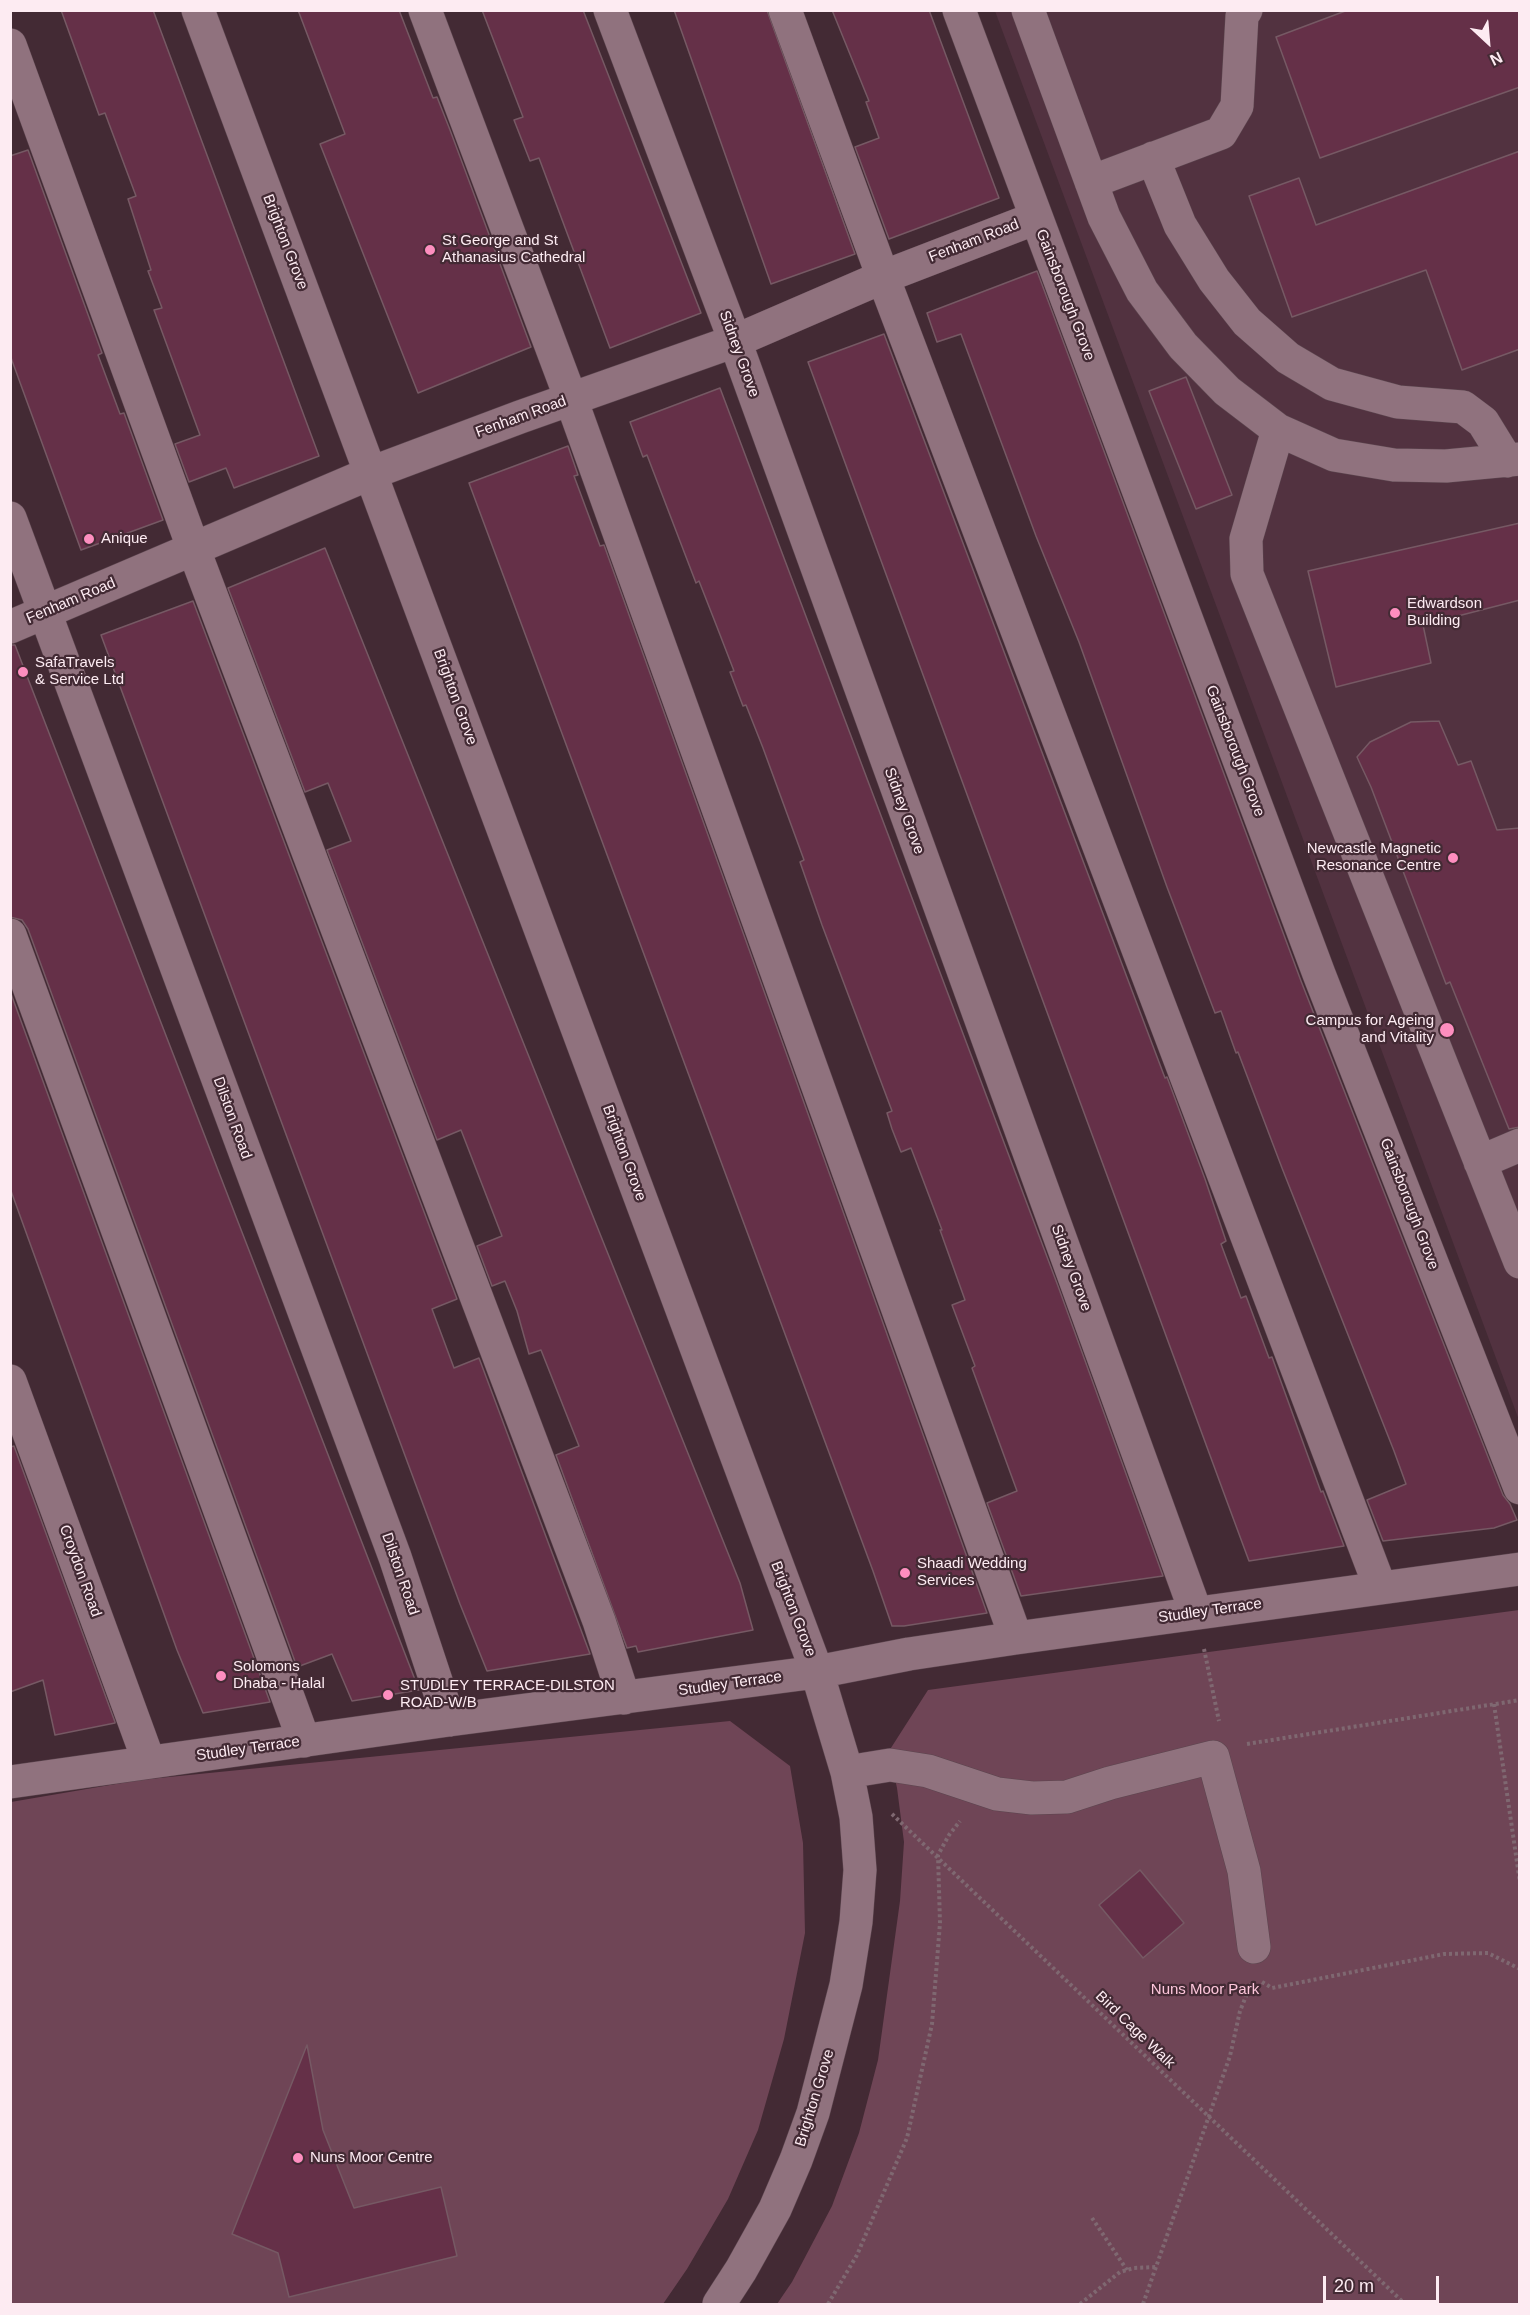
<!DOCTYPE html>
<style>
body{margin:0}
#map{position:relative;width:1530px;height:2315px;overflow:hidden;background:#432a34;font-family:Helvetica,sans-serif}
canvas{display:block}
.frame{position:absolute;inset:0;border:12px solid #fdebf2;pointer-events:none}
.north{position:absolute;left:1458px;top:12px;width:60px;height:60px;-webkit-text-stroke:4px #432a34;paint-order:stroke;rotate:154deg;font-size:16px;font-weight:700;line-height:24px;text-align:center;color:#fdebf2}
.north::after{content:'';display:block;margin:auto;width:21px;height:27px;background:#fdebf2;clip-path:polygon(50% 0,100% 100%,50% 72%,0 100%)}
.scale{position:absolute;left:1323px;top:2276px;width:116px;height:27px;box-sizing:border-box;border:3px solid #fdebf2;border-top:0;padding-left:8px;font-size:18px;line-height:21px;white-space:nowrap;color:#fdebf2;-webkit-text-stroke:4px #432a34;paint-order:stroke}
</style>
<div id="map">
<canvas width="1530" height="2315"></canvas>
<div class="frame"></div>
<div class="north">N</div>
<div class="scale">20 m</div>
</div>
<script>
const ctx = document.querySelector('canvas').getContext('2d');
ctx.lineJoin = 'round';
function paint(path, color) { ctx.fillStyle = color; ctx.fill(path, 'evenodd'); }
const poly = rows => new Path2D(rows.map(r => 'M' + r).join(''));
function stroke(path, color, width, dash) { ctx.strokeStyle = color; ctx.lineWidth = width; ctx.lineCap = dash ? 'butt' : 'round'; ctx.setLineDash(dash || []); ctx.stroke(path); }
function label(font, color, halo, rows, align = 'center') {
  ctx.font = font + ' Helvetica,sans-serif'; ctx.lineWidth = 4.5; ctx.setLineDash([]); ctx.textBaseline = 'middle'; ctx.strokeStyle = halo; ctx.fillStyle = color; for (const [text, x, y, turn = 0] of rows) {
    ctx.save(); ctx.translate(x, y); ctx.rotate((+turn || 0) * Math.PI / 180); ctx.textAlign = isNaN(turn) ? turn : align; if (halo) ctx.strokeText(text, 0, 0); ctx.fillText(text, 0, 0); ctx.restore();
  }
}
paint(poly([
 [995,11,1519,11,1519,1420,1229,640]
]), '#523240');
paint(poly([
 [1519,1610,1519,2304,777,2304,792,2282,832,2206,859,2133,878,2060,900,1901,904,1842,897,1788,889,1751,928,1690],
 [730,1721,790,1766,803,1843,805,1933,784,2039,758,2130,728,2199,687,2269,663,2304,11,2304,11,1802,139,1780]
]), '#6f4556');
const building = poly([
 [61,10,153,10,319,456,234,488,226,468,189,482,175,444,200,435,154,310,162,308,148,271,151,270,128,199,136,196,105,113,99,115,61,10],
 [298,10,399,10,433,98,437,97,450,130,531,347,418,393,320,144,345,134,298,10],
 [482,10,583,10,701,313,610,348,539,158,530,161,514,120,523,117,482,10],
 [674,10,767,10,855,254,771,284,674,10],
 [832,10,929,10,999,198,889,239,855,147,879,138,866,102,869,101,832,10],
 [1348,10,1520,10,1520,87,1320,158,1276,37,1348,10],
 [28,150,102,353,98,355,120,414,124,413,163,520,81,550,10,355,10,156,28,150],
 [1520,151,1520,349,1462,370,1426,270,1292,317,1249,196,1299,178,1316,225,1520,151],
 [1037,271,1301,981,1503,1495,1510,1504,1517,1520,1494,1528,1383,1541,1367,1500,1406,1484,1394,1451,1282,1168,1238,1052,1236,1053,1221,1011,1215,1013,1167,887,1079,642,1036,536,961,334,937,342,927,313,1037,271],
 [884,334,1165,1078,1167,1077,1205,1179,1226,1241,1221,1244,1241,1298,1246,1296,1269,1358,1272,1357,1321,1492,1323,1491,1344,1546,1249,1561,1229,1507,808,362,884,334],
 [1186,377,1232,495,1196,509,1149,391,1186,377],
 [720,388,1058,1286,1163,1576,1021,1596,987,1503,1017,1491,972,1368,975,1366,952,1305,965,1300,940,1230,942,1230,911,1148,901,1152,892,1129,887,1113,892,1111,822,925,800,862,804,860,763,748,746,705,743,706,730,672,734,671,717,627,699,581,696,583,647,455,643,457,630,422,720,388],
 [568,446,578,475,574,476,600,546,604,545,987,1613,904,1626,892,1626,873,1571,469,483,568,446],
 [1520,523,1520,600,1423,625,1431,663,1336,687,1308,571,1520,523],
 [325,548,740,1583,753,1630,638,1652,636,1646,627,1648,556,1455,579,1446,541,1350,529,1354,517,1311,505,1281,492,1286,477,1246,502,1236,461,1130,437,1140,327,850,351,841,328,783,305,792,228,588,325,548],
 [193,601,457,1299,432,1309,454,1368,479,1358,590,1654,487,1671,460,1604,101,635,193,601],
 [10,645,15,645,419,1690,352,1701,332,1654,297,1667,28,929,22,920,10,917,10,645],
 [1439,721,1458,765,1471,761,1497,830,1520,828,1520,1127,1509,1129,1450,982,1446,984,1371,787,1357,757,1370,742,1411,722,1439,721],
 [10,991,270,1702,203,1713,177,1650,10,1188,10,991],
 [14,1446,115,1722,115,1723,55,1735,43,1680,10,1692,10,1447,14,1446],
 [1140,1870,1184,1923,1143,1958,1099,1905,1140,1870],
 [307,2045,323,2130,354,2208,441,2187,457,2256,289,2297,278,2253,232,2234,307,2045]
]);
paint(building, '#653048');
stroke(building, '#765964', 1.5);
const minor = poly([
 [198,10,817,1672,847,1772,856,1817,860,1870,856,1922,846,1985,813,2113,796,2160,775,2209,741,2270,719,2304],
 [425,10,571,399,1016,1638],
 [610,10,735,341,1196,1613],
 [785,10,883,277,1380,1587],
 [959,10,1319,974,1520,1488],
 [1028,10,1104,217,1142,291,1183,346,1227,391,1278,430,1334,455,1394,465,1446,466,1520,459],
 [10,45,194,550,599,1621,624,1698],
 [1153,158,1180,225,1214,280,1247,322,1288,358,1332,384,1398,402,1463,407,1483,422,1507,461],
 [1091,182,1221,133,1237,106,1242,16,1246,10],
 [1278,430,1246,539,1247,574,1520,1262],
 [10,518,395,1557,449,1720],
 [10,627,371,473,520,417,735,341,883,277,1036,218],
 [10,935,304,1741],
 [1480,1162,1520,1145],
 [10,1381,149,1762],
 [847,1772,890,1765,928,1771,997,1794,1032,1798,1067,1797,1110,1783,1213,1757,1244,1871,1254,1947],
 [10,1782,449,1720,817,1672,909,1654,1016,1638,1520,1569]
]);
stroke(minor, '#5c464f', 34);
stroke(poly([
 [1204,1649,1219,1721],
 [1494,1704,1520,1883],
 [1247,1744,1520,1700],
 [892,1814,1405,2304],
 [1262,1982,1272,1988,1444,1954,1488,1953,1520,1969],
 [1092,2218,1127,2270],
 [828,2304,857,2255,907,2138,932,2024,940,1923,938,1855,949,1835,960,1821],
 [1080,2304,1120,2272,1134,2268,1158,2267],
 [1143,2304,1230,2056,1240,2011,1251,1984]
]), '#7f6871', 4, [3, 3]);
stroke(minor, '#90727e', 33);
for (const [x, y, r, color] of [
 [430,250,6,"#fd8ebf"],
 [89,539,6,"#fd8ebf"],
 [1395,613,6,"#fd8ebf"],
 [23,672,6,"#fd8ebf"],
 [1453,858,6,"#fd8ebf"],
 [1447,1030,8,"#fd8ebf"],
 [905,1573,6,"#fd8ebf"],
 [221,1676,6,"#fd8ebf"],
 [388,1695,6,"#fd8ebf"],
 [298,2158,6,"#fd8ebf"]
]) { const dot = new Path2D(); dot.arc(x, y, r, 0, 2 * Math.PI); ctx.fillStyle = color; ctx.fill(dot); stroke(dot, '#432a34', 2); }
label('15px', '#fdebf2', '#432a34', [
 ["St George and St",442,241],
 ["Athanasius Cathedral",442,258],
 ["Anique",101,539],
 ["Edwardson",1407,604],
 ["Building",1407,621],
 ["SafaTravels",35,663],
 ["& Service Ltd",35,680],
 ["Newcastle Magnetic",1441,849,"right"],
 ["Resonance Centre",1441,866,"right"],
 ["Campus for Ageing",1434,1021,"right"],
 ["and Vitality",1434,1038,"right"],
 ["Shaadi Wedding",917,1564],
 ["Services",917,1581],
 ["Solomons",233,1667],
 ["Dhaba - Halal",233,1684],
 ["STUDLEY TERRACE-DILSTON",400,1686],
 ["ROAD-W/B",400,1703],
 ["Nuns Moor Centre",310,2158]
], 'left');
label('15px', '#fdebf2', '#432a34', [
 ["Fenham Road",974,241,-21],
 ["Brighton Grove",285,242,69],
 ["Gainsborough Grove",1065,295,69],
 ["Sidney Grove",739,354,70],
 ["Fenham Road",521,417,-20],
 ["Fenham Road",71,601,-23],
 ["Brighton Grove",455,697,70],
 ["Gainsborough Grove",1235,751,69],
 ["Sidney Grove",904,811,70],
 ["Dilston Road",232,1118,70],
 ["Brighton Grove",624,1153,70],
 ["Gainsborough Grove",1409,1204,69],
 ["Sidney Grove",1071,1268,70],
 ["Croydon Road",80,1571,70],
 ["Dilston Road",400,1574,71],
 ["Brighton Grove",793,1609,69],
 ["Studley Terrace",1210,1611,-8],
 ["Studley Terrace",730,1684,-8],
 ["Studley Terrace",248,1749,-8],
 ["Bird Cage Walk",1135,2030,44],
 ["Brighton Grove",815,2098,-73]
]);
label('15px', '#fdc6db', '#432a34', [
 ["Nuns Moor Park",1205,1990]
]);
</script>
